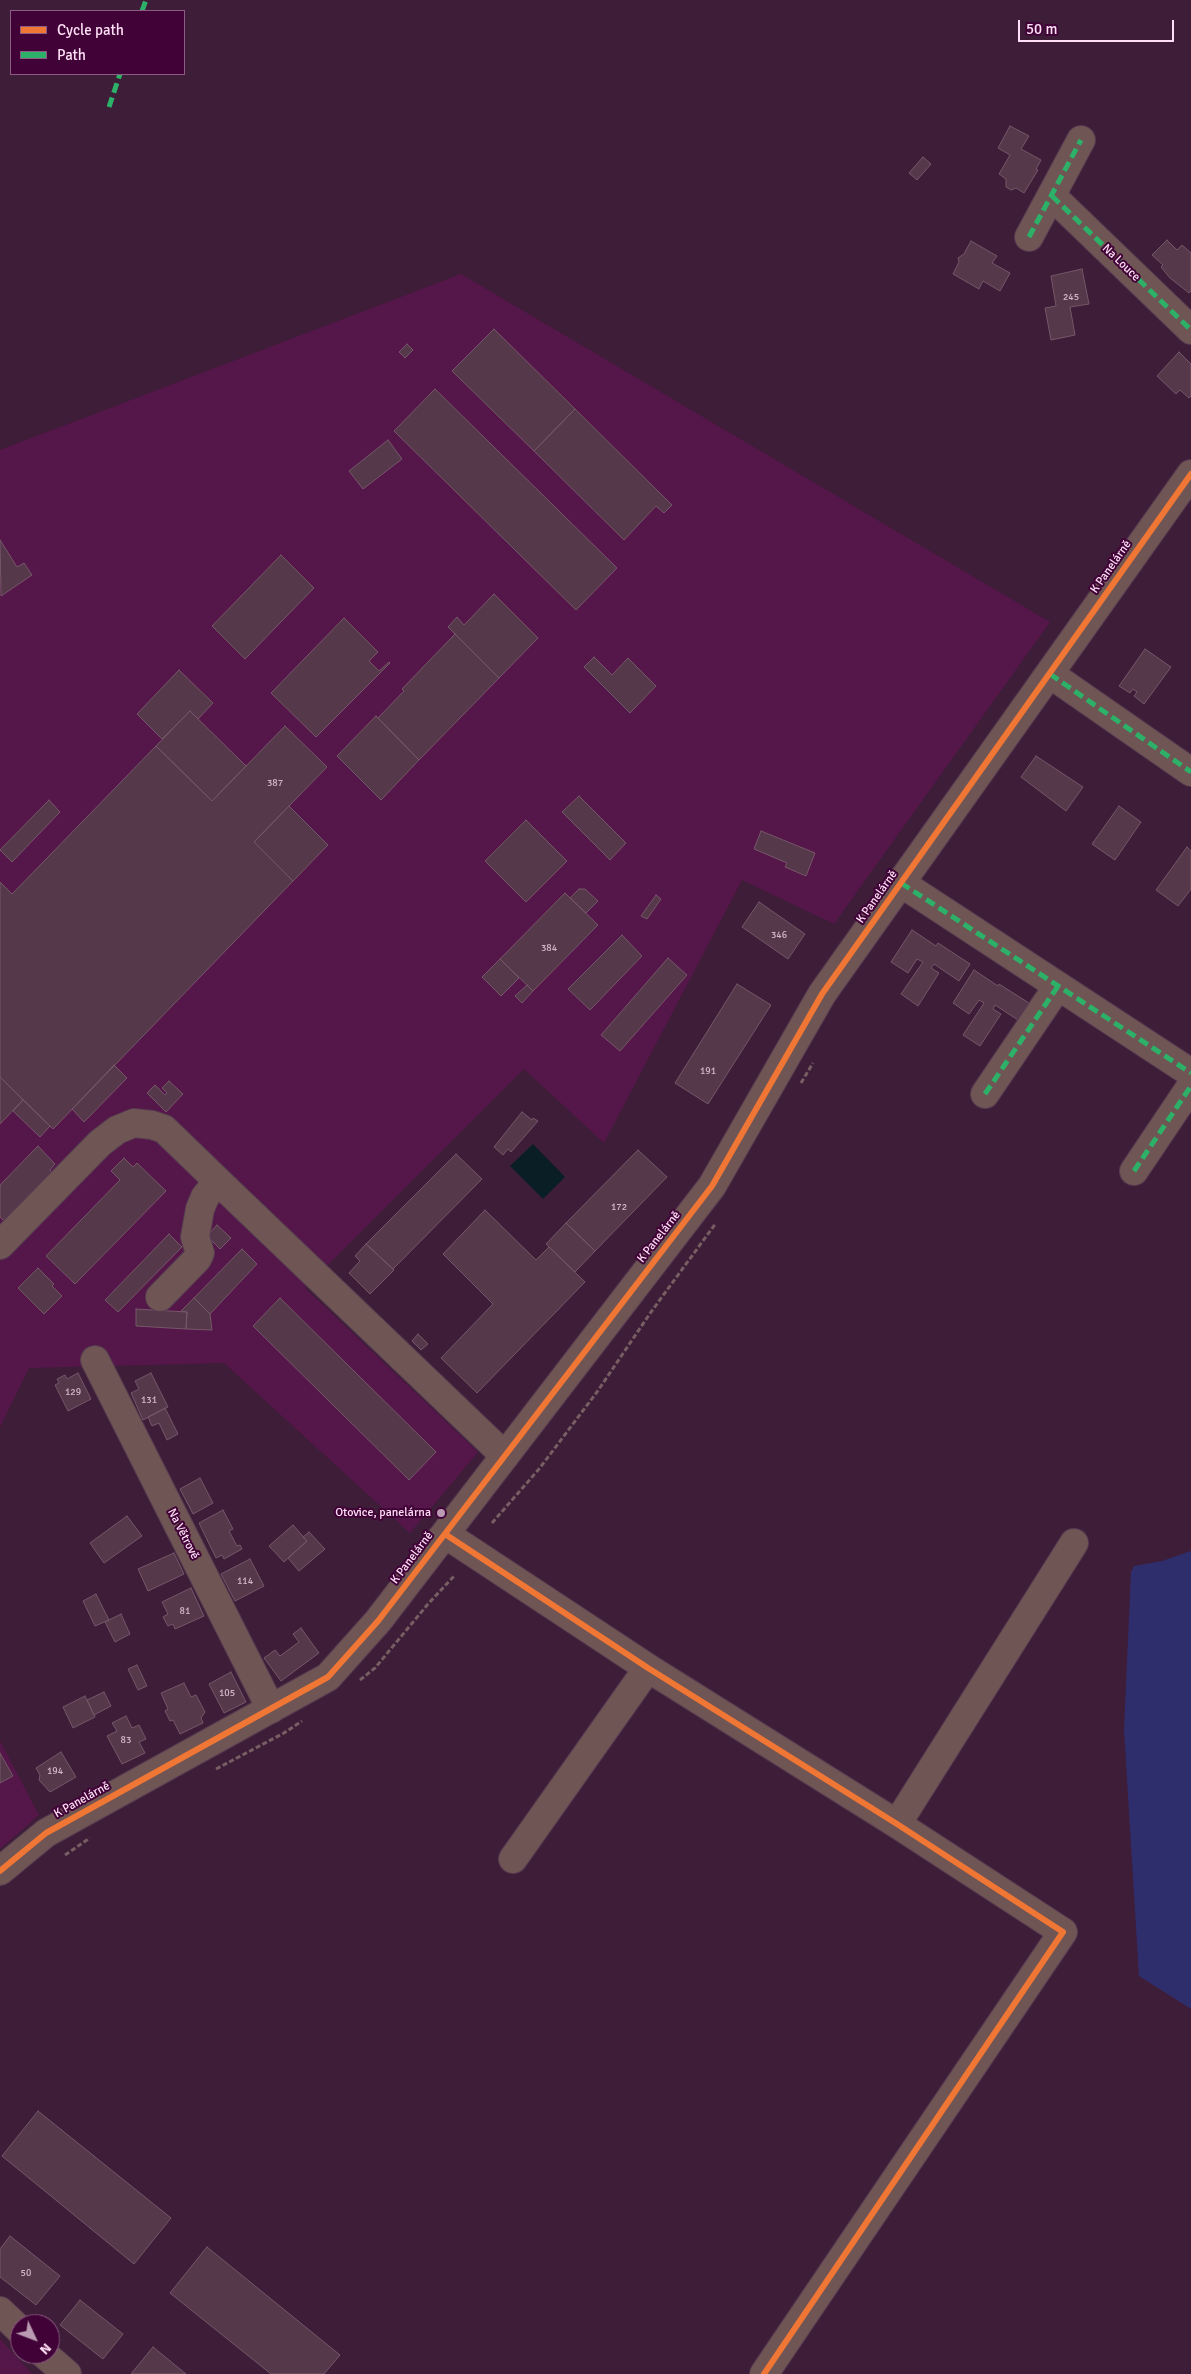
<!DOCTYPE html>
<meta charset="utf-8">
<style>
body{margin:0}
#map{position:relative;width:1191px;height:2374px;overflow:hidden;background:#3e1d38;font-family:Signika,sans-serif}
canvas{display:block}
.legend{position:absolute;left:10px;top:10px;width:175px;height:65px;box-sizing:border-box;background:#410337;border:1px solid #8d5b83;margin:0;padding:6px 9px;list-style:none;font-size:15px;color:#fedff5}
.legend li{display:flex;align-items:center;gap:10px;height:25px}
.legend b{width:25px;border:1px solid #8d5b83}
.north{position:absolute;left:10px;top:2314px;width:50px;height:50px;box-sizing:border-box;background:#410337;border:1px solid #8d5b83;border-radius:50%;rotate:133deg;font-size:14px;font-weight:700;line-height:20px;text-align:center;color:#fedff5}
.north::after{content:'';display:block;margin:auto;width:18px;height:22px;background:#bb9bb3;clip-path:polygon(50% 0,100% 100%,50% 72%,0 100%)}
.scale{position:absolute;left:1018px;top:20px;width:156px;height:22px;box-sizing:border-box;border:2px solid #fedff5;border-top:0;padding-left:6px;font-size:15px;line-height:18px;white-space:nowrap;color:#fedff5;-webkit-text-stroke:4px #410337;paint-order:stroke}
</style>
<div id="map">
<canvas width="1191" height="2374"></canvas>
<ul class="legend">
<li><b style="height:6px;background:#f07635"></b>Cycle path</li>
<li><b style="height:6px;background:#2db169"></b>Path</li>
</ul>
<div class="north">N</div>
<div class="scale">50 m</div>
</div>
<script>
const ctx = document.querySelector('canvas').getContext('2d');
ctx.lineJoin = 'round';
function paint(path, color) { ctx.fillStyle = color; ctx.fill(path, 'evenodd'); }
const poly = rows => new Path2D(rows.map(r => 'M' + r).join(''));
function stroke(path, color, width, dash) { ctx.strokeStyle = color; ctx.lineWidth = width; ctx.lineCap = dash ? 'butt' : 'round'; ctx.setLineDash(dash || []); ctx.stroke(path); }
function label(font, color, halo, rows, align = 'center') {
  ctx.font = font + ' Signika,sans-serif'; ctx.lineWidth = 4; ctx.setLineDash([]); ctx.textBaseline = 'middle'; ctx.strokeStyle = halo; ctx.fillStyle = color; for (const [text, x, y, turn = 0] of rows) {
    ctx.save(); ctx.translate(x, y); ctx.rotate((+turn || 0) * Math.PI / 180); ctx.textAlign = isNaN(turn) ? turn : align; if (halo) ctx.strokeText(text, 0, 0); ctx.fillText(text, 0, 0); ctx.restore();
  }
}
paint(poly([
 [461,274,1050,622,834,924,742,880,604,1143,524,1069,305,1288,478,1452,410,1533,224,1363,29,1368,0,1427,0,450],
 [0,1741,39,1815,0,1849],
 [0,2339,32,2374,0,2374]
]), '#55164a');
paint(poly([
 [1191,1551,1191,2009,1139,1976,1124,1730,1131,1572,1134,1566,1162,1561]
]), '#2f2e6c');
paint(poly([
 [533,1144,565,1177,543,1199,510,1166]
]), '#0a1e26');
const building = poly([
 [1010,126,1029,136,1021,149,1041,160,1036,169,1038,170,1024,193,1016,188,1011,190,1006,187,1006,179,999,174,1010,155,998,148,1010,126],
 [923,157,931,164,917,180,909,173,923,157],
 [1167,240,1177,250,1182,245,1191,253,1191,291,1189,293,1170,278,1161,267,1163,265,1152,255,1167,240],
 [971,241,997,256,992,263,1010,273,1000,291,983,281,979,289,953,274,959,262,958,258,964,254,971,241],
 [1082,269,1089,304,1070,307,1075,335,1051,340,1045,308,1056,306,1051,276,1082,269],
 [494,329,575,409,534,451,452,371,494,329],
 [407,344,413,350,405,358,399,352,407,344],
 [1179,352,1191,364,1191,396,1189,398,1180,390,1176,394,1157,376,1179,352],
 [435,389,617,568,576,610,394,431,435,389],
 [575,409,672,505,664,513,656,506,624,540,534,451,575,409],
 [388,440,402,459,363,489,349,471,388,440],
 [0,540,17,567,24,563,32,575,1,596,0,540],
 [281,555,314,588,245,659,212,626,281,555],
 [494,594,538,638,499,678,448,627,457,617,464,625,494,594],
 [344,618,378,652,369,661,379,671,389,662,390,663,316,737,271,693,344,618],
 [455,634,499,678,419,760,378,718,404,691,402,689,455,634],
 [1145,649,1171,667,1144,704,1134,696,1137,692,1133,689,1130,693,1119,686,1145,649],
 [594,657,612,675,628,658,656,686,630,713,584,667,594,657],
 [179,670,213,703,198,719,190,711,162,739,137,714,179,670],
 [190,711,246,766,212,801,156,746,190,711],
 [376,716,419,760,381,800,337,756,376,716],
 [285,726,327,767,254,842,293,881,53,1129,0,1077,0,882,12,894,156,746,212,801,285,726],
 [1036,756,1083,787,1066,811,1021,777,1036,756],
 [579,796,626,843,610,860,562,812,579,796],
 [49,800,60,812,12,862,0,850,49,800],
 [289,806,328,845,293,881,254,842,289,806],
 [1119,806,1141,822,1115,860,1092,844,1119,806],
 [526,820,567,861,526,902,485,861,526,820],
 [761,831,815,853,806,876,785,867,787,863,754,849,761,831],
 [1187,847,1191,851,1191,889,1178,906,1156,890,1187,847],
 [579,889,585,889,598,901,586,913,570,898,579,889],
 [565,893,598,925,533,991,500,959,565,893],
 [656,895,661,899,647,919,641,916,656,895],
 [759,902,805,934,788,959,742,927,759,902],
 [912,930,936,946,938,943,970,964,959,981,934,964,931,968,939,973,918,1006,901,994,923,962,917,959,908,973,891,962,912,930],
 [622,935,642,956,590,1010,568,989,622,935],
 [668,958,687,975,620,1051,601,1035,668,958],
 [500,959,519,978,501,996,482,977,500,959],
 [974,970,998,986,999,984,1032,1005,1021,1022,995,1005,993,1009,1001,1014,980,1046,963,1035,984,1003,979,1000,969,1014,953,1003,974,970],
 [737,984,771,1005,708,1104,675,1083,737,984],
 [527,985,533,991,522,1003,515,996,527,985],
 [114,1065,127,1078,84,1122,72,1109,114,1065],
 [0,1077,23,1100,0,1124,0,1077],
 [169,1081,183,1094,166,1112,147,1093,155,1085,165,1095,167,1093,162,1088,169,1081],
 [23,1100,50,1126,40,1137,13,1111,23,1100],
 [522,1112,532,1120,533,1118,538,1121,511,1152,508,1149,503,1155,494,1147,522,1112],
 [38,1146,55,1164,50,1170,52,1173,5,1222,0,1217,0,1185,38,1146],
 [638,1150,667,1177,595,1251,566,1223,638,1150],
 [456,1154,482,1179,393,1269,366,1244,456,1154],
 [124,1158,133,1167,137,1163,166,1191,75,1284,46,1256,120,1180,111,1171,124,1158],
 [485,1210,536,1260,549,1247,585,1282,477,1393,441,1358,493,1304,443,1254,485,1210],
 [566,1223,595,1251,575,1272,546,1244,566,1223],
 [217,1225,231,1238,220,1249,207,1236,217,1225],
 [169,1234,182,1247,118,1312,105,1300,169,1234],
 [366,1244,394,1270,370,1294,349,1273,360,1261,355,1256,366,1244],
 [242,1249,257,1264,210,1314,194,1298,242,1249],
 [38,1268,54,1284,52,1286,62,1296,44,1314,18,1288,38,1268],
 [194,1298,210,1314,212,1330,186,1329,187,1312,181,1311,194,1298],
 [280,1298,436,1452,409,1480,253,1326,280,1298],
 [136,1309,187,1312,186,1329,136,1326,136,1309],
 [418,1334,428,1344,421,1350,412,1341,418,1334],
 [78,1373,91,1399,68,1411,55,1385,59,1383,57,1379,65,1375,67,1379,78,1373],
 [151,1373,168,1407,143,1420,131,1393,139,1389,135,1381,151,1373],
 [165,1408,178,1434,167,1440,159,1423,152,1426,148,1417,165,1408],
 [200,1478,213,1503,193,1514,180,1489,200,1478],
 [223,1510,233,1529,229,1531,237,1546,240,1545,242,1549,224,1559,222,1555,216,1558,199,1523,223,1510],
 [127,1516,142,1536,104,1563,90,1543,127,1516],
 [293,1525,307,1541,284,1562,269,1546,293,1525],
 [309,1532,325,1549,299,1571,288,1558,307,1541,303,1537,309,1532],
 [174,1553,184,1574,148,1591,138,1569,174,1553],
 [250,1559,264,1586,235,1601,221,1574,250,1559],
 [191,1588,204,1616,175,1629,173,1624,168,1626,163,1617,168,1614,162,1602,191,1588],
 [96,1594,109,1620,95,1626,83,1601,96,1594],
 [121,1614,130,1634,115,1642,105,1622,121,1614],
 [301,1628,319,1653,281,1681,264,1658,275,1650,280,1656,299,1642,293,1634,301,1628],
 [137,1665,147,1686,138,1690,128,1669,137,1665],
 [231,1672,246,1702,224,1713,209,1684,231,1672],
 [184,1683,191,1697,196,1695,205,1712,201,1718,203,1723,180,1734,173,1720,170,1721,165,1711,168,1709,161,1693,184,1683],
 [104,1692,111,1706,94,1715,87,1700,104,1692],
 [85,1696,95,1717,73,1728,63,1707,85,1696],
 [126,1716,132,1728,139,1725,146,1739,139,1742,145,1753,122,1764,107,1736,117,1731,112,1723,126,1716],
 [61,1752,76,1777,50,1792,39,1780,40,1775,36,1768,61,1752],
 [0,1753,13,1776,0,1783,0,1753],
 [38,2111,171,2218,134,2264,2,2156,38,2111],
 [10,2236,60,2276,36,2305,0,2277,0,2249,10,2236],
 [207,2247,340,2355,324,2374,271,2374,170,2293,207,2247],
 [80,2300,123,2334,103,2359,60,2325,80,2300],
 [153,2347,186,2374,131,2374,153,2347]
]);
paint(building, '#56384b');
stroke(building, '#765769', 1);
const minor = poly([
 [1052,196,1191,330],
 [1029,237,1081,140],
 [1050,674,1191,772],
 [901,883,1191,1073],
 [985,1094,1058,986],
 [1134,1171,1191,1086],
 [0,1245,100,1143,117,1130,134,1123,152,1125,164,1129,223,1186],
 [160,1297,197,1259,200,1253,195,1237,200,1209,205,1197,213,1187,223,1186,505,1456],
 [95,1360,271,1709],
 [445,1534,648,1668,897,1824,1063,1932,764,2374],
 [897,1824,1074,1543],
 [513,1859,648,1668],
 [0,1871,46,1833,328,1677,378,1621,712,1186,822,994,1191,474],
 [0,2311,20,2330],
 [44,2354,67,2374]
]);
stroke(minor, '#563b51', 30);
stroke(poly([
 [801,1083,813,1063],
 [492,1523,539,1469,597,1392,651,1312,716,1223],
 [360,1680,375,1668,428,1604,455,1575],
 [216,1769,284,1733,302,1721],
 [65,1855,90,1838]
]), '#765e63', 3, [5, 2.5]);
stroke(minor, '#6f5553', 28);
stroke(poly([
 [142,11,146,0],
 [109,107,120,74],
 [1052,196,1191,330],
 [1029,237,1081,140],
 [1050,674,1191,772],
 [901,883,1191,1073],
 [985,1094,1058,986],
 [1134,1171,1191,1086]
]), '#2db169', 5, [10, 5]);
stroke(poly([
 [445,1534,648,1668,897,1824,1063,1932,764,2374],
 [0,1871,46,1833,328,1677,378,1621,712,1186,822,994,1191,474]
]), '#f07635', 6);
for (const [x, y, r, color] of [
 [441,1513,5,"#bb9bb3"]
]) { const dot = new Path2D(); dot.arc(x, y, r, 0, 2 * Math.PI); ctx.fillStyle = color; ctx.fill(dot); stroke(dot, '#410337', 2); }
label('10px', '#d4b5ca', null, [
 ["245",1071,297],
 ["387",275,783],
 ["346",779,935],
 ["384",549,948],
 ["191",708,1071],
 ["172",619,1207],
 ["129",73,1392],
 ["131",149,1400],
 ["114",245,1581],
 ["81",185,1611],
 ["105",227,1693],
 ["83",126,1740],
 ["194",55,1771],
 ["50",26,2273]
]);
label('12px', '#fedff5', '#410337', [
 ["Na Louce",1121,263,44],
 ["K Panelárně",1111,567,-55],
 ["K Panelárně",877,897,-55],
 ["K Panelárně",659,1237,-52],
 ["Na Větrově",183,1534,63],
 ["K Panelárně",412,1558,-53],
 ["K Panelárně",82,1800,-29]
]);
label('12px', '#fedff5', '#410337', [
 ["Otovice, panelárna",431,1513]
], 'right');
</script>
